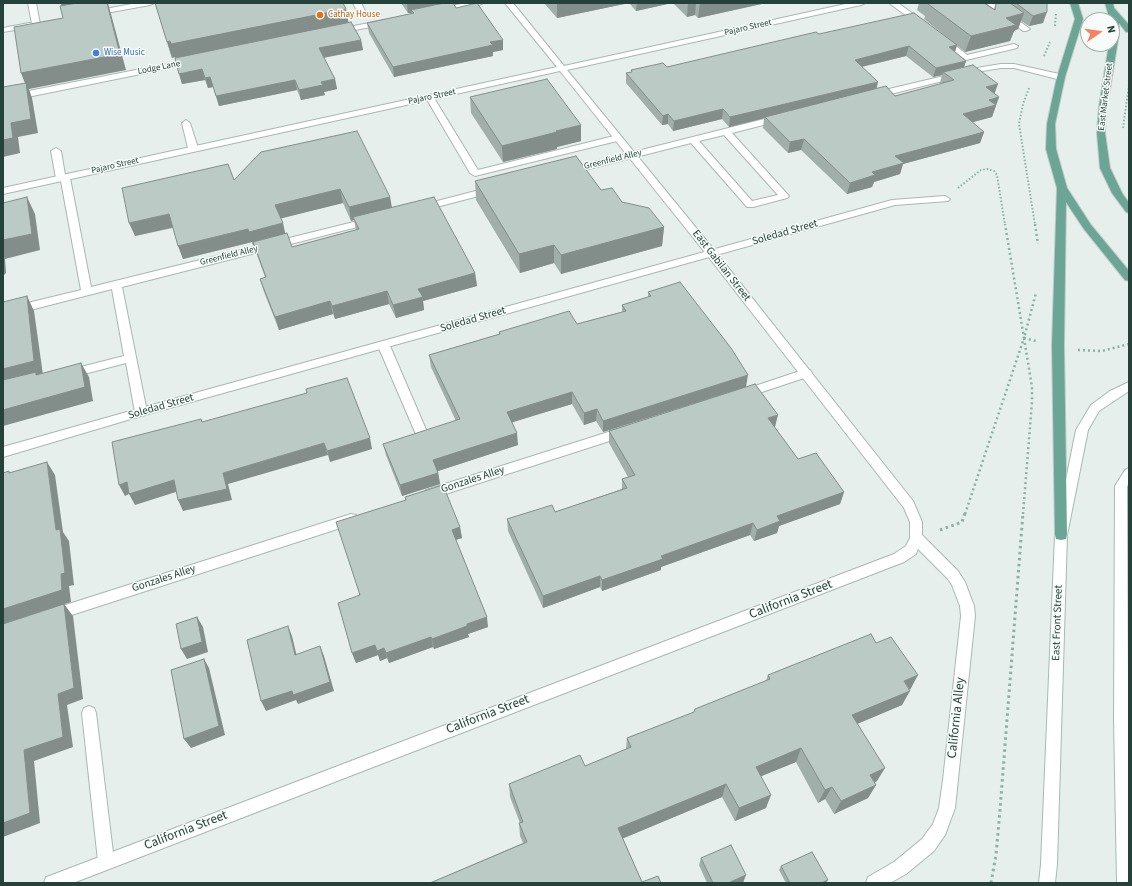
<!DOCTYPE html>
<style>
body{margin:0}
#map{position:relative;width:1132px;height:886px;overflow:hidden;background:#e6efeb;font-family:"Source Sans 3",sans-serif}
canvas{display:block}
.frame{position:absolute;inset:0;border:4px solid #24423a;pointer-events:none}
.north{position:absolute;left:1080px;top:12px;width:40px;height:40px;box-sizing:border-box;background:#f7fbf9;border:1px solid #a3b1ad;border-radius:50%;rotate:77deg;font-size:11px;font-weight:700;line-height:16px;text-align:center;color:#24423a}
.north::after{content:'';display:block;margin:auto;width:14px;height:18px;background:#f4845f;clip-path:polygon(50% 0,100% 100%,50% 72%,0 100%)}
</style>
<div id="map">
<canvas width="1132" height="886"></canvas>
<div class="frame"></div>
<div class="north">N</div>
</div>
<script>
const ctx = document.querySelector('canvas').getContext('2d');
ctx.lineJoin = 'round';
const poly = rows => new Path2D(rows.map(r => 'M' + r).join(''));
function stroke(path, color, width, dash) { ctx.strokeStyle = color; ctx.lineWidth = width; ctx.lineCap = dash ? 'butt' : 'round'; ctx.setLineDash(dash || []); ctx.stroke(path); }
function paint(path, color) { ctx.fillStyle = color; ctx.fill(path, 'evenodd'); }
function label(font, color, halo, rows, align = 'center') {
  ctx.font = font + ' "Source Sans 3",sans-serif'; ctx.lineWidth = 3; ctx.setLineDash([]); ctx.textBaseline = 'middle'; ctx.strokeStyle = halo; ctx.fillStyle = color; for (const [text, x, y, turn = 0] of rows) {
    ctx.save(); ctx.translate(x, y); ctx.rotate((+turn || 0) * Math.PI / 180); ctx.textAlign = isNaN(turn) ? turn : align; if (halo) ctx.strokeText(text, 0, 0); ctx.fillText(text, 0, 0); ctx.restore();
  }
}
const service = poly([
 [28,3,36,3,40,24,39,26,33,26,32,24,28,3],
 [353,3,361,3,365,11,364,13,358,13,353,3],
 [467,3,483,3,479,5,443,12,439,10,440,8,467,3],
 [889,3,898,3,926,23,922,25,919,25,889,3],
 [986,3,995,3,1030,29,1026,31,1023,31,986,3],
 [384,20,388,22,387,24,339,33,335,31,339,29,384,20],
 [940,38,946,38,967,55,1014,44,1018,46,1017,48,966,60,940,42,940,38],
 [192,59,196,61,195,63,3,102,3,96,192,59],
 [1001,64,1014,64,1064,75,1065,77,1061,80,1014,68,1001,68,982,71,875,98,871,95,872,93,982,67,1001,64],
 [430,95,434,98,478,170,618,135,622,138,621,140,475,176,470,173,426,98,430,95],
 [780,115,783,116,784,118,783,120,732,133,789,196,787,198,753,207,747,207,691,143,569,174,564,171,566,169,780,115],
 [724,135,778,195,752,201,699,141,724,135],
 [186,120,190,123,198,148,196,150,190,150,188,148,182,123,186,120],
 [56,148,61,151,65,175,70,178,91,287,370,218,375,221,373,223,122,287,147,412,145,415,141,416,137,415,135,412,126,363,69,378,65,377,63,374,65,371,124,356,112,289,3,317,3,309,81,290,61,181,56,178,51,151,56,148],
 [491,187,496,190,494,192,421,211,416,208,418,206,491,187],
 [384,342,388,343,390,346,427,432,425,435,421,437,417,435,415,432,378,346,380,343,384,342],
 [806,369,810,370,812,373,810,376,744,398,740,397,738,394,740,391,806,369],
 [624,427,628,429,630,432,628,435,430,499,426,498,424,494,426,490,624,427],
 [351,514,356,515,357,519,356,523,53,621,48,619,46,615,48,611,53,609,351,514],
 [916,533,921,534,958,571,965,582,974,606,975,616,955,808,945,835,934,851,906,874,890,883,866,883,868,877,894,862,922,839,933,824,939,808,943,780,961,616,960,606,952,585,948,579,911,542,910,538,911,534,916,533],
 [89,706,94,708,96,713,114,861,112,867,106,869,100,867,98,861,82,713,84,708,89,706]
]);
const minor = poly([
 [945,196,950,199,948,201,895,205,141,416,3,457,3,447,141,408,892,200,945,196]
]);
const tertiary = poly([
 [505,3,513,3,564,66,850,3,865,3,861,5,567,70,715,251,913,501,922,522,922,538,916,554,904,562,73,883,44,883,46,877,52,875,894,554,906,546,910,538,910,522,904,508,707,255,560,71,3,194,3,188,557,67,505,3]
]);
const secondary = poly([
 [137,3,154,3,150,5,95,15,91,13,95,11,137,3],
 [29,23,32,23,32,27,3,32,3,28,29,23],
 [1129,382,1129,391,1099,411,1088,430,1067,535,1057,864,1055,883,1039,883,1041,864,1055,535,1076,430,1091,405,1110,391,1129,382],
 [1129,468,1129,484,1127,486,1129,883,1117,883,1114,720,1115,486,1125,470,1129,468]
]);
const primary = poly([
 [1070,3,1078,3,1083,19,1065,77,1055,124,1056,149,1067,188,1091,225,1129,271,1129,281,1125,280,1084,229,1066,202,1064,345,1067,535,1066,539,1061,540,1056,539,1055,535,1052,345,1057,188,1046,149,1047,124,1057,77,1075,19,1070,3],
 [1105,3,1113,3,1114,8,1129,25,1129,32,1126,32,1119,23,1119,34,1107,107,1105,133,1110,168,1122,193,1129,203,1129,213,1126,212,1112,193,1100,168,1097,133,1099,107,1109,44,1112,44,1112,20,1110,20,1105,3]
]);
stroke(service, '#a8b8b2', 2);
stroke(minor, '#a8b8b2', 2);
stroke(tertiary, '#a8b8b2', 2);
stroke(secondary, '#a4bbb3', 2);
stroke(primary, '#c2cac8', 2);
stroke(poly([
 [1055,26,1056,13],
 [1044,56,1050,42],
 [1029,88,1023,104,1019,124,1035,225],
 [1123,128,1129,85],
 [958,188,981,170,987,169,994,171,997,175,1005,225]
]), '#86b3a5', 2, [1.5, 2]);
stroke(poly([
 [1035,224,1038,244],
 [1024,338,1036,341],
 [1078,350,1102,351,1129,344],
 [965,514,1024,338,1005,224],
 [1023,514,1032,402,1032,387,1024,338,1036,293]
]), '#86b3a5', 2.5, [2, 3]);
stroke(poly([
 [940,530,962,522,965,513],
 [991,883,996,855,1000,810,1023,513]
]), '#86b3a5', 3, [2.5, 3.5]);
paint(service, '#fff');
paint(minor, '#fff');
paint(tertiary, '#fff');
paint(secondary, '#fff');
paint(primary, '#6aa596');
paint(poly([
 [155,3,349,23,361,40,363,50,324,58,335,79,337,89,324,92,325,95,301,100,297,90,219,106,213,87,208,88,205,80,182,84,175,57,172,58],
 [401,3,453,3,456,8,503,40,503,50,493,52,493,56,394,77,369,33,367,23,412,14,412,13,408,13],
 [544,3,672,3,636,11,629,3,557,18],
 [673,3,766,3,698,18,695,15,687,17],
 [919,3,984,3,994,9,996,3,1047,3,1043,23,1029,26,1021,21,1018,29,1014,31,1010,41,965,52,924,19,925,16,917,10],
 [819,34,957,45,955,52,966,61,964,67,999,97,992,117,972,122,984,132,980,143,903,164,900,174,874,182,872,187,847,194,801,150,788,153,763,128,764,118,729,127,722,119,673,131,668,124,662,125,626,83,626,73,631,72,631,70,667,67],
 [906,56,933,77,942,75,940,83,941,84,895,96,876,89,862,67],
 [470,97,581,141,557,147,557,149,503,162,471,113],
 [261,152,390,197,392,207,475,273,477,286,423,301,424,310,396,318,389,304,335,319,333,314,279,330,264,292,260,279,265,277,257,255,254,245,253,245,252,242,183,259,173,228,135,236,234,180],
 [343,203,351,221,354,220,356,230,292,247,285,234,280,218],
 [475,181,601,190,622,202,664,227,662,246,561,274,554,263,520,273,476,200],
 [648,292,746,387,603,432,596,421,584,425,572,404,512,422,518,445,438,471,440,484,402,496,386,455,383,444,456,421,431,367,429,355,499,334,499,332,577,324,622,312,622,305,648,297],
 [774,427,798,459,844,492,840,504,779,526,777,533,754,541,750,535,661,567,661,570,602,591,600,587,543,608,508,531,507,519,555,512,622,489,622,479,628,477,609,443,609,431,775,427],
 [405,497,460,527,462,538,456,540,488,627,468,634,469,637,434,649,433,647,389,663,387,658,380,661,378,655,356,663,352,653,359,595,405,500],
 [876,643,909,690,902,705,857,724,877,781,874,783,876,785,868,798,834,814,825,799,818,803,796,762,761,776,766,808,735,821,722,797,623,838,642,882,430,883,523,843,520,836,519,823,520,823,510,797,509,784,585,766,626,749,627,738,694,712,766,681,768,675],
 [701,858,743,883,707,883,699,865],
 [781,866,826,883,786,883,779,870]
]), '#a1aea9');
paint(poly([
 [67,3,108,3,109,7,111,14,126,70,29,89,32,98,38,133,18,137,20,153,3,157,3,140,26,86,21,73,65,15,61,4],
 [407,3,448,3,411,10,412,13,408,13],
 [557,3,629,3,557,18],
 [637,3,672,3,636,11],
 [688,3,696,3,695,15,687,17],
 [700,3,766,3,698,18],
 [346,9,349,25,176,60,175,57,172,58,167,42],
 [1047,12,1043,23,1029,26,1033,16],
 [1024,13,1018,29,1014,31,1010,41,965,52,971,36,1006,18],
 [361,40,363,50,321,58,319,48],
 [503,40,503,50,493,52,493,56,394,77,393,67,490,42],
 [957,45,954,55,949,47],
 [909,46,906,56,852,69,855,60],
 [966,61,963,70,943,72,942,75,933,77,936,68],
 [202,69,205,80,182,84,179,74],
 [210,77,213,87,208,88,205,78],
 [335,79,337,89,324,92,325,95,301,100,299,90,321,82],
 [295,80,297,90,219,106,216,96],
 [878,82,876,91,765,117,765,118,729,127,730,117],
 [998,84,994,95,986,87],
 [999,97,992,117,959,126,963,114,989,100],
 [723,109,722,119,673,131,674,121],
 [668,114,668,124,662,125,663,116],
 [581,125,581,141,557,147,557,149,503,162,502,146,556,131],
 [984,132,980,143,903,164,900,174,874,182,872,187,847,194,850,183,872,172,895,156],
 [804,139,801,150,788,153,790,142],
 [340,189,343,203,279,219,275,205],
 [27,197,35,214,40,250,5,259,6,273,3,276,3,240],
 [390,197,392,210,353,217,354,220,351,221,349,207],
 [169,214,174,227,135,236,129,223],
 [283,223,286,237,253,245,249,232],
 [664,227,662,246,561,274,561,255],
 [248,229,252,242,183,259,178,246],
 [554,245,554,263,520,273,519,254],
 [475,273,477,286,423,301,424,310,396,318,393,305,418,289],
 [387,291,389,304,335,319,332,306],
 [27,296,34,311,43,375,3,385,3,369],
 [330,301,333,314,279,330,275,317],
 [81,363,89,377,93,401,3,426,3,410],
 [748,375,746,387,603,432,603,421],
 [572,392,572,404,507,424,507,412],
 [597,409,596,421,584,425,584,413],
 [778,415,775,427,765,430,768,418],
 [517,433,518,445,435,472,433,460],
 [370,438,372,449,330,462,327,451],
 [324,443,328,455,228,484,232,500,183,511,178,500,223,473],
 [47,462,55,475,63,532,69,541,74,585,69,586,71,602,3,624,3,609,56,530],
 [438,473,440,484,402,496,400,485],
 [174,480,179,491,135,505,129,494,125,496,119,485,127,482],
 [844,492,840,504,779,526,777,533,754,541,757,530,777,516],
 [753,523,750,535,661,567,661,570,602,591,602,580,661,556],
 [460,527,462,538,454,540,452,530],
 [600,576,600,587,543,608,543,596],
 [64,604,73,616,83,699,67,705,73,747,34,761,40,823,3,837,3,823,24,750,58,694],
 [197,617,203,627,208,652,187,659,181,649],
 [487,617,488,627,468,634,469,637,434,649,432,639,467,624],
 [288,626,292,636,299,665,295,655],
 [431,637,433,647,389,663,386,653],
 [375,645,378,655,356,663,352,653],
 [320,646,324,656,334,691,298,704,296,700,266,711,261,701],
 [384,648,387,658,380,661,377,651],
 [204,659,209,668,225,735,191,748,184,739],
 [918,675,910,690,904,681],
 [910,691,902,705,845,729,852,715],
 [801,748,796,762,752,780,756,767],
 [885,768,877,781,862,788,870,775],
 [726,784,722,797,617,841,618,828],
 [876,785,868,798,834,814,841,801],
 [832,787,825,799,818,803,825,790],
 [771,795,766,808,735,821,739,808],
 [746,875,743,883,728,883],
 [828,880,826,883,821,883]
]), '#838d89');
const building = poly([
 [77,3,107,3,120,54,21,73,14,27,63,18,60,6,77,3],
 [155,3,343,3,346,9,171,44,170,41,167,42,155,3],
 [444,3,453,3,456,8,477,3,503,40,490,42,493,45,393,67,367,23,414,13,411,10,444,3],
 [932,3,984,3,995,10,996,3,1010,3,1024,13,1006,18,1016,25,971,36,928,4,932,3],
 [1016,3,1047,3,1047,12,1033,16,1016,3],
 [914,13,957,45,949,47,966,61,936,68,909,46,855,60,878,82,730,117,723,109,674,121,668,114,663,116,626,73,632,72,631,70,663,63,667,67,816,32,819,34,914,13],
 [351,22,361,40,319,48,335,79,321,82,323,85,299,90,295,80,216,96,210,77,205,78,202,69,179,74,175,58,351,22],
 [973,65,998,84,986,87,999,97,989,100,996,105,963,114,984,132,895,156,904,163,872,172,875,175,850,183,804,139,790,142,765,117,886,86,895,96,954,80,943,72,973,65],
 [547,79,581,125,556,131,557,132,502,146,470,97,547,79],
 [26,83,31,119,11,123,13,138,3,140,3,87,26,83],
 [357,131,390,197,349,207,340,189,275,205,283,223,249,232,248,229,178,246,169,214,129,223,122,188,228,164,234,180,261,152,357,131],
 [576,156,601,190,612,188,622,202,649,208,664,227,561,255,554,245,519,254,475,181,576,156],
 [27,197,32,234,3,240,3,203,27,197],
 [434,197,475,273,418,289,423,297,393,305,387,291,332,306,330,301,275,317,260,279,266,277,253,242,287,233,292,247,359,229,353,217,434,197],
 [680,282,731,348,748,375,603,421,597,409,584,413,572,392,507,412,517,433,433,460,438,473,400,485,383,444,460,419,429,355,500,334,499,332,569,311,577,324,626,311,622,305,651,296,648,292,680,282],
 [27,296,34,361,3,369,3,302,27,296],
 [81,363,85,387,3,410,3,380,36,372,36,375,81,363],
 [347,378,370,438,327,451,324,443,223,473,227,489,178,500,174,480,129,494,127,482,119,485,112,442,201,419,202,422,307,393,306,389,347,378],
 [755,384,778,415,768,418,798,459,816,453,844,492,777,516,780,521,757,530,753,523,661,556,663,559,602,580,600,576,543,596,507,519,552,505,555,512,627,488,622,479,635,475,609,431,755,384],
 [47,462,56,530,60,529,65,573,61,574,62,590,3,609,3,473,9,471,9,473,47,462],
 [443,485,460,527,452,530,487,617,467,624,467,626,432,639,431,637,386,653,384,648,377,651,375,645,352,653,338,603,360,595,336,522,406,500,405,497,443,485],
 [64,604,74,688,58,694,63,737,24,750,30,813,3,823,3,624,64,604],
 [197,617,202,642,181,649,176,624,197,617],
 [288,626,295,655,320,646,330,682,293,695,292,691,261,701,247,640,288,626],
 [871,634,876,643,891,637,918,675,904,681,910,691,852,715,885,768,870,775,876,785,841,801,832,787,825,790,801,748,756,767,771,795,739,808,726,784,618,828,642,882,658,876,661,883,430,883,527,842,519,823,523,822,509,784,580,755,585,766,631,747,627,738,694,712,695,709,770,679,768,675,871,634],
 [204,659,219,726,184,739,171,670,204,659],
 [731,845,746,875,728,883,713,883,701,858,731,845],
 [812,852,828,880,821,883,790,883,781,866,812,852]
]);
paint(building, '#bbcac4');
stroke(building, '#838d89', 1);
for (const [x, y, r, color] of [
 [320,15,4,"#e8710a"],
 [96,53,4,"#3f7fe0"]
]) { const dot = new Path2D(); dot.arc(x, y, r, 0, 2 * Math.PI); ctx.fillStyle = color; ctx.fill(dot); stroke(dot, '#f7fbf9', 1.5); }
label('9px', '#c56008', '#f7fbf9', [
 ["Cathay House",328,15]
], 'left');
label('9px', '#24423a', '#f7fbf9', [
 ["Pajaro Street",748,28,-13],
 ["Lodge Lane",159,68,-11],
 ["Pajaro Street",432,97,-12],
 ["East Market Street",1106,97,-83],
 ["Greenfield Alley",613,160,-14],
 ["Pajaro Street",115,166,-13],
 ["Greenfield Alley",229,256,-14]
]);
label('9px', '#366cbe', '#f7fbf9', [
 ["Wise Music",104,53]
], 'left');
label('11px', '#24423a', '#f7fbf9', [
 ["Soledad Street",785,233,-16],
 ["East Gabilan Street",721,266,52],
 ["Soledad Street",473,320,-16],
 ["Soledad Street",161,407,-16],
 ["Gonzales Alley",473,480,-18],
 ["Gonzales Alley",164,579,-18],
 ["East Front Street",1058,623,-88]
]);
label('13px', '#24423a', '#f7fbf9', [
 ["California Street",791,600,-21],
 ["California Street",488,715,-21],
 ["California Alley",957,718,-84],
 ["California Street",186,831,-21]
]);
</script>
